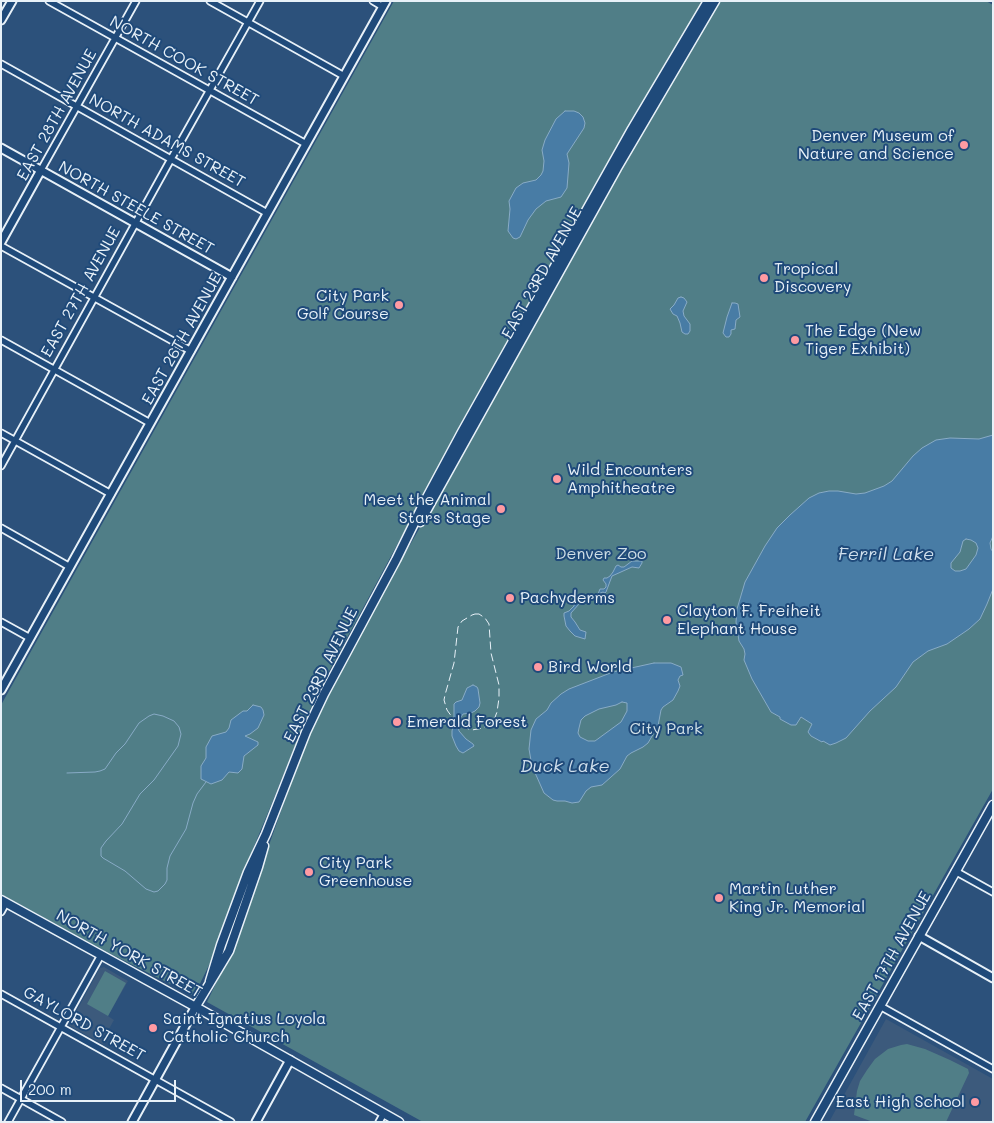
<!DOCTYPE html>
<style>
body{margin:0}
#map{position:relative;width:994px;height:1123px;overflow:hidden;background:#2c517b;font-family:Mali,sans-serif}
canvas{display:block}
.frame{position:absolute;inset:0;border:2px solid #e8f1f8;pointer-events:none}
.scale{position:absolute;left:20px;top:1080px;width:156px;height:22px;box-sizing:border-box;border:2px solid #e8f1f8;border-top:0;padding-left:6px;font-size:15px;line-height:18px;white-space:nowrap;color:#e8f1f8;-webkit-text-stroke:4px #1f4a7a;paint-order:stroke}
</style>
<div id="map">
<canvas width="994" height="1123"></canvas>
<div class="frame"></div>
<div class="scale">200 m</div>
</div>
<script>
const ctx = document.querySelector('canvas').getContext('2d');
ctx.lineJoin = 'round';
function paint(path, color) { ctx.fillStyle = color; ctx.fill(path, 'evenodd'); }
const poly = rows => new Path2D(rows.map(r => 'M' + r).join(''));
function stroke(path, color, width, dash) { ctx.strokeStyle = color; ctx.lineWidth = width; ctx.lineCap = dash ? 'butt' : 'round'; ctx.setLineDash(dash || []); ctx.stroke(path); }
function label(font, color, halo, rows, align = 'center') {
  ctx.font = font + ' Mali,sans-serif'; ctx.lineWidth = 4; ctx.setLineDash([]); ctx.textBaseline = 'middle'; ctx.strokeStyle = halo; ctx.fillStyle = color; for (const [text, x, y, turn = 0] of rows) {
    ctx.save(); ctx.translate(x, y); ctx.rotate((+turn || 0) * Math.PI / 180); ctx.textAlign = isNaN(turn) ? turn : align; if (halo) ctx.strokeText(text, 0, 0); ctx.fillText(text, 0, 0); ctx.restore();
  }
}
paint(poly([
 [104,967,128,981,108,1016,114,1020,105,1036,107,1037,103,1044,70,1026,70,1023,100,968],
 [886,1019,993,1079,993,1122,829,1122]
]), '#3c5a7c');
paint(poly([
 [394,1,703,1,622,139,481,389,320,688,304,723,272,803,240,880,211,961,194,996,107,952,1,894,1,705],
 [718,1,986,1,993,5,993,789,805,1122,423,1122,207,1002,231,952,296,769,313,726,331,688,367,620,434,503,471,433,510,369,525,340,626,159],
 [105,971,126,983,108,1016,87,1004],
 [907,1044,925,1049,950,1060,968,1069,969,1073,946,1122,873,1122,854,1115,857,1091,860,1081,867,1070,875,1059,888,1049,901,1045]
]), '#507e87');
const water = poly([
 [565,111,574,111,579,113,583,117,585,123,584,128,567,154,569,163,567,188,561,197,546,201,536,209,528,220,520,237,516,239,513,238,508,231,510,209,509,201,516,188,523,183,536,180,541,175,543,171,544,161,542,150,545,140,556,119,565,111],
 [681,297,684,298,687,302,683,311,684,316,690,324,690,331,688,334,685,334,682,332,680,323,677,316,673,314,670,309,674,305,678,298,681,297],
 [732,303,735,303,738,304,740,317,736,320,735,329,731,330,731,334,729,337,726,337,723,333,727,317,732,303],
 [993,435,993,536,990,543,991,549,993,552,993,589,987,604,980,619,969,629,947,644,928,651,913,662,896,687,870,711,846,738,836,743,830,745,823,741,822,742,811,736,808,732,812,724,801,717,796,725,791,725,780,719,780,717,771,712,752,679,744,660,745,654,744,649,739,641,736,622,737,609,745,582,765,546,777,528,790,515,809,498,819,493,829,491,838,491,856,494,865,493,884,486,892,481,913,456,922,448,936,440,950,438,979,439,993,435],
 [966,539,971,540,976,543,978,548,976,555,966,569,960,571,955,571,951,568,951,563,960,552,963,541,966,539],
 [632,561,642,561,642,563,639,568,632,567,612,576,606,592,605,593,603,592,598,594,600,589,604,589,606,587,606,584,603,580,604,578,607,578,610,576,613,572,616,566,618,565,621,567,624,567,632,561],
 [578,596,577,601,580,601,579,604,571,613,571,617,575,622,580,630,586,632,585,639,575,636,570,631,566,626,564,616,564,613,569,611,574,606,575,600,578,596],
 [654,663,671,663,681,667,683,675,680,676,678,680,680,686,678,691,673,700,663,707,661,710,658,726,648,743,643,747,631,753,627,756,620,769,602,785,591,787,586,791,581,799,579,802,572,803,565,801,557,801,553,800,544,793,532,766,529,749,531,730,536,719,547,710,551,703,561,694,569,689,613,672,654,663],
 [622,702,627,703,627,711,621,722,595,741,588,741,580,737,578,733,579,728,581,720,585,716,599,709,616,705,622,702],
 [473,685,477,687,478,689,480,703,479,707,475,711,471,713,463,714,458,722,458,726,459,731,466,739,473,744,474,746,463,753,459,751,456,746,452,736,452,731,454,722,454,704,456,702,462,700,467,688,473,685],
 [253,705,261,707,263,710,264,715,258,728,250,734,245,736,258,742,258,745,244,756,242,769,238,773,229,772,222,780,211,784,201,779,201,766,206,758,206,747,212,736,226,732,229,728,231,720,243,711,247,711,253,705]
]);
paint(water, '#487ca5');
stroke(water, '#88abc6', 1);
stroke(poly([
 [67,773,95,772,100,771,105,769,116,753,125,744,139,723,149,716,154,714,163,716,174,721,179,727,181,734,178,746,154,780,140,794,122,824,106,841,101,848,101,856,103,858,125,871,146,889,154,892,158,891,165,884,167,880,167,868,170,856,186,829,193,803,197,794,206,782]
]), '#88abc6', 1);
const minor = poly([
 [49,1,306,144],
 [210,1,344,76],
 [373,1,383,7],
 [1,64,267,213],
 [41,170,136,1],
 [1,246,191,351],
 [1,340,150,423],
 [1,433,111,494],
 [1,466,171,159,260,1],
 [1,528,70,567],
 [1,622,30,638],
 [955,871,993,892],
 [1,912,6,903],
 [1,994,231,1122],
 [880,1006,993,1069],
 [1,1088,62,1122],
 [8,1122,101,955],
 [379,1122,384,1113]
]);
const tertiary = poly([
 [1,20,12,1],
 [1,148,232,277],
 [1,242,41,170],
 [1,690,386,1],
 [919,936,993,978],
 [132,1122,196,1006],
 [256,1122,290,1060]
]);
const secondary = poly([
 [420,522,617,168,715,1],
 [1,900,203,1011,399,1122],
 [210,981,221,945,248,872,266,834,306,732,324,694,396,560,425,501,462,432,632,129,708,1],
 [196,1006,229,951,258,867,264,846],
 [815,1122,993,805]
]);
stroke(minor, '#e8f1f8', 9);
stroke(tertiary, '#e8f1f8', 11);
stroke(secondary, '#e8f1f8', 11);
stroke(minor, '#1f4a7a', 5.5);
stroke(tertiary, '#1f4a7a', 7);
stroke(secondary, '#1f4a7a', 8);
stroke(poly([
 [475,614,479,614,485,618,489,624,491,653,499,685,499,698,497,712,494,720,483,728,472,730,463,727,452,717,447,710,444,700,445,695,454,663,458,627,462,621,472,615,475,614]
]), '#e8f1f8', 1, [8, 4]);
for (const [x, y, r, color] of [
 [964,145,5,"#ff9aa2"],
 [764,278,5,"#ff9aa2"],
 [399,305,5,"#ff9aa2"],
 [795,340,5,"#ff9aa2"],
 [557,479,5,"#ff9aa2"],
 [501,509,5,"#ff9aa2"],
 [510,598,5,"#ff9aa2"],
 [667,620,5,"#ff9aa2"],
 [538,667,5,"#ff9aa2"],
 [397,722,5,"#ff9aa2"],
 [309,872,5,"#ff9aa2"],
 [719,898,5,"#ff9aa2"],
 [153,1028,5,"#ff9aa2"],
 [975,1102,5,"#ff9aa2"]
]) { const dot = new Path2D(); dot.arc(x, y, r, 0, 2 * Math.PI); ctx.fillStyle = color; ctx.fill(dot); stroke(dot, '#1f4a7a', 2); }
label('16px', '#e8f1f8', '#1f4a7a', [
 ["NORTH COOK STREET",184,61,29],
 ["EAST 28TH AVENUE",57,115,-61],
 ["NORTH ADAMS STREET",167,141,29],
 ["NORTH STEELE STREET",136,208,29],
 ["EAST 23RD AVENUE",542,273,-61],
 ["EAST 27TH AVENUE",81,292,-61],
 ["EAST 26TH AVENUE",182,339,-61],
 ["EAST 23RD AVENUE",321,675,-64],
 ["NORTH YORK STREET",129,954,29],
 ["EAST 17TH AVENUE",892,956,-61],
 ["GAYLORD STREET",84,1024,29]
]);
label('16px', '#e8f1f8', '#1f4a7a', [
 ["Denver Museum of",954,136,"right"],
 ["Nature and Science",954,154,"right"],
 ["Tropical",774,269],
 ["Discovery",774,287],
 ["City Park",389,296,"right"],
 ["Golf Course",389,314,"right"],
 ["The Edge (New",805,331],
 ["Tiger Exhibit)",805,349],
 ["Wild Encounters",567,470],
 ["Amphitheatre",567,488],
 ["Meet the Animal",491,500,"right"],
 ["Stars Stage",491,518,"right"],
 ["Pachyderms",520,598],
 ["Clayton F. Freiheit",677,611],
 ["Elephant House",677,629],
 ["Bird World",548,667],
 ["Emerald Forest",407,722],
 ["City Park",319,863],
 ["Greenhouse",319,881],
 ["Martin Luther",729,889],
 ["King Jr. Memorial",729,907],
 ["Saint Ignatius Loyola",163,1019],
 ["Catholic Church",163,1037],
 ["East High School",965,1102,"right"]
], 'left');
label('16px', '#d1e0e7', '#1f4a7a', [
 ["Denver Zoo",601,554],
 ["City Park",666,729]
]);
label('italic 18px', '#d0dfec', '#1f4a7a', [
 ["Ferril Lake",886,554],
 ["Duck Lake",565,766]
]);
</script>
